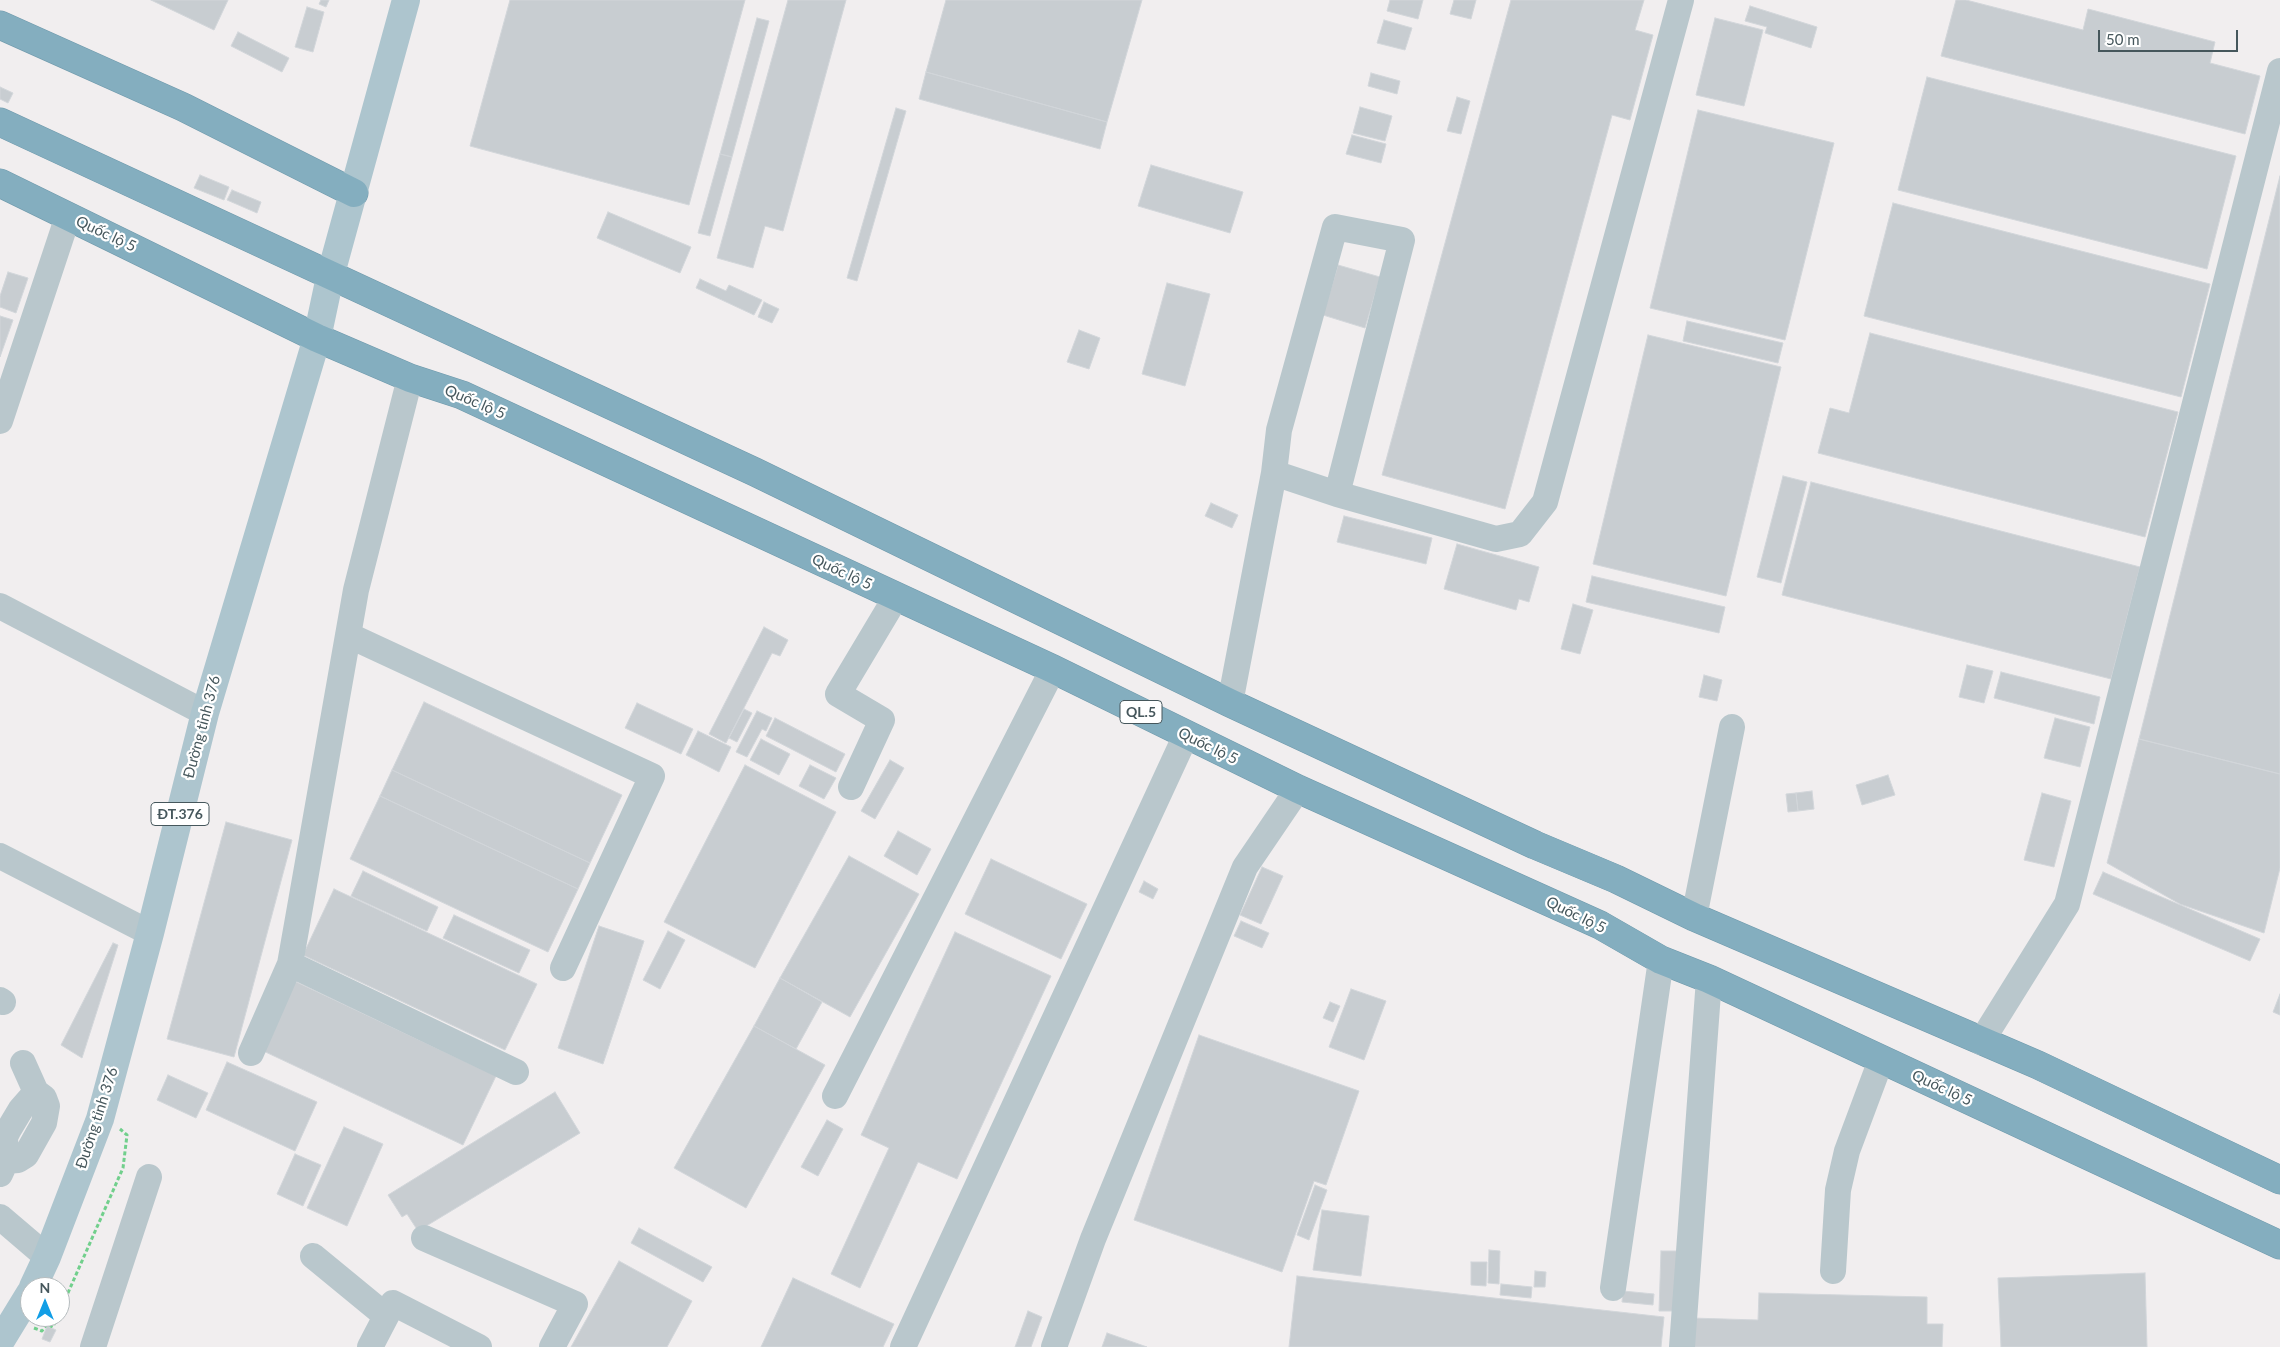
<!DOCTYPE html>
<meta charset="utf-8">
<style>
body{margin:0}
#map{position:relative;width:2280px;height:1347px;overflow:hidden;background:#f1eeef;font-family:Lato,sans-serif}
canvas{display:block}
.north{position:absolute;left:20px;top:1277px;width:50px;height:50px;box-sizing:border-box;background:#fff;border:1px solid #b5bcbe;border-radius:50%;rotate:0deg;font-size:14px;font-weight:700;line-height:20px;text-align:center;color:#46575c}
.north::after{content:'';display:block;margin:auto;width:18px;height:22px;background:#129ee6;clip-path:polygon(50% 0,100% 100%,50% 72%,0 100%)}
.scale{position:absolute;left:2098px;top:30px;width:140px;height:22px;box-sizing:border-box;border:2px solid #46575c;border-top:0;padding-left:6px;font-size:15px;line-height:18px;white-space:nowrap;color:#46575c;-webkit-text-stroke:4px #fff;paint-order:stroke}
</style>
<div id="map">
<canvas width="2280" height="1347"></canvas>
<div class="north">N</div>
<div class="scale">50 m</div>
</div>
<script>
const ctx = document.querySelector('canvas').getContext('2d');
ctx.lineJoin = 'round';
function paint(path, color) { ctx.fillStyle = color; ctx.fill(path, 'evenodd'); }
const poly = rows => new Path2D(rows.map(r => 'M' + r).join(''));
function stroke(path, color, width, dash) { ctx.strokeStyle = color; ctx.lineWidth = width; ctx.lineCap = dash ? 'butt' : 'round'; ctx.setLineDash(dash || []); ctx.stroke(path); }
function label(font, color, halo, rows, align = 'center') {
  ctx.font = font + ' Lato,sans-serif'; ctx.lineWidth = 4.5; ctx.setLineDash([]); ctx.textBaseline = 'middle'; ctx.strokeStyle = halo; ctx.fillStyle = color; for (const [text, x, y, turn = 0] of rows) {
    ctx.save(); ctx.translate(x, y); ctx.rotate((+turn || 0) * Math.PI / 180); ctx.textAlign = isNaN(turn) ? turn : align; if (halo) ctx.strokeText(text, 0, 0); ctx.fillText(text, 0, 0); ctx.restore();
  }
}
const building = poly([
 [151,0,228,0,214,30,151,0],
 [321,0,329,0,326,7,319,4,321,0],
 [510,0,745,0,689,205,470,146,510,0],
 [788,0,846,0,783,231,765,226,753,268,717,258,788,0],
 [946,0,1142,0,1107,122,926,72,946,0],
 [1390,0,1423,0,1418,19,1387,11,1390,0],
 [1454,0,1476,0,1471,19,1450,14,1454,0],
 [1511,0,1644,0,1635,30,1653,35,1630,120,1612,115,1505,509,1382,475,1511,0],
 [1956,0,1966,0,2083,30,2088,9,2215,42,2210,63,2260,76,2245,134,1941,56,1956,0],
 [1750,6,1817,27,1811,48,1765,33,1767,27,1745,21,1750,6],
 [307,7,324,12,313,52,295,47,307,7],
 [757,18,769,21,732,157,720,154,757,18],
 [1715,18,1763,30,1744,106,1696,95,1715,18],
 [1384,20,1412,28,1405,50,1377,43,1384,20],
 [238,32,289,58,282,72,231,46,238,32],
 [926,72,1107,122,1100,149,919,99,926,72],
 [1371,73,1400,81,1397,94,1368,86,1371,73],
 [1927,77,2236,156,2207,269,1898,190,1927,77],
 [0,87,13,93,8,103,0,99,0,87],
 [1457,97,1470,101,1461,134,1447,131,1457,97],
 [1360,107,1392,116,1385,141,1353,133,1360,107],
 [896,108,906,111,857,281,847,278,896,108],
 [1698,110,1834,143,1785,340,1650,308,1698,110],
 [1352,135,1386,144,1381,163,1346,154,1352,135],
 [720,154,732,157,710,236,698,233,720,154],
 [1151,165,1243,192,1230,233,1138,206,1151,165],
 [200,175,229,187,224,200,194,188,200,175],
 [2280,176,2280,774,2139,739,2280,176],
 [232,190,261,202,257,213,227,200,232,190],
 [1893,203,2210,284,2181,397,1864,316,1893,203],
 [608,212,691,247,680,273,597,238,608,212],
 [1338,265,1380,277,1365,328,1323,315,1338,265],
 [8,272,28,278,16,313,0,307,0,296,8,272],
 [700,279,726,291,729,285,762,300,754,315,696,288,700,279],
 [1167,283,1210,294,1185,386,1142,374,1167,283],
 [764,302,779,309,772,323,758,317,764,302],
 [0,316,13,320,0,357,0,316],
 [1687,321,1783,343,1778,363,1683,341,1687,321],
 [1079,330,1100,338,1089,369,1067,362,1079,330],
 [1870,333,2178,412,2145,537,1818,453,1830,408,1849,413,1870,333],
 [1648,335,1781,367,1726,596,1593,564,1648,335],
 [1783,476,1807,482,1781,583,1757,577,1783,476],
 [1811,482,2140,567,2111,679,1782,595,1811,482],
 [1211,503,1238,515,1232,528,1205,516,1211,503],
 [1344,516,1432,538,1426,564,1337,542,1344,516],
 [1457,544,1539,567,1529,602,1519,599,1516,610,1444,589,1457,544],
 [1592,576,1725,607,1719,633,1586,602,1592,576],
 [1573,604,1593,610,1580,654,1561,649,1573,604],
 [764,627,788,640,780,656,772,653,726,743,709,734,764,627],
 [1967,665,1993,671,1984,703,1959,697,1967,665],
 [2001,672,2100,697,2094,724,1994,698,2001,672],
 [1704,675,1722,680,1717,701,1699,697,1704,675],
 [424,702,622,795,590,863,392,770,424,702],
 [637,703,693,729,681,754,625,728,637,703],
 [744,709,752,713,737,742,729,738,744,709],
 [757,711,772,718,766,731,762,729,747,757,736,752,757,711],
 [775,718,845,754,836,772,766,736,775,718],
 [2055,718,2090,727,2080,767,2044,758,2055,718],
 [698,731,731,747,719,772,686,755,698,731],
 [761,739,790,754,779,775,750,760,761,739],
 [2139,739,2280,774,2280,868,2264,933,2180,904,2107,863,2139,739],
 [890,760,904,768,875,819,861,811,890,760],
 [745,765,836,812,755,968,664,922,745,765],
 [810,765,836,778,824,799,799,786,810,765],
 [392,770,590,863,578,889,380,796,392,770],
 [1888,775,1895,795,1862,805,1856,785,1888,775],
 [1812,791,1814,809,1798,811,1796,793,1812,791],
 [1796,793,1798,811,1788,812,1786,794,1796,793],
 [2042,793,2071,801,2054,867,2024,860,2042,793],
 [380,796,578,889,548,952,350,859,380,796],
 [226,822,292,840,234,1057,167,1039,226,822],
 [898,831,931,849,917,875,884,856,898,831],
 [849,856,919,894,850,1017,780,978,849,856],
 [991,859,1087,904,1061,959,965,914,991,859],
 [1262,867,1283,876,1261,924,1240,915,1262,867],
 [363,871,438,907,427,931,351,896,363,871],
 [2103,872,2260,939,2250,961,2093,894,2103,872],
 [1144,881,1158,889,1153,899,1139,892,1144,881],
 [334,889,537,984,505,1050,303,955,334,889],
 [454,915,530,950,519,973,443,938,454,915],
 [1241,921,1269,933,1262,948,1234,936,1241,921],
 [599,926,644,941,603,1064,558,1048,599,926],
 [668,931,685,940,660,989,643,980,668,931],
 [955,932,1051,976,957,1179,918,1162,860,1288,831,1274,889,1148,861,1135,955,932],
 [113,943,118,945,82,1058,61,1045,113,943],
 [780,978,822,1002,796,1049,754,1026,780,978],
 [290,979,496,1076,463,1145,257,1048,290,979],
 [1351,989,1386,1001,1364,1060,1329,1047,1351,989],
 [2280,994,2280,1015,2273,1012,2280,994],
 [1330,1002,1340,1006,1333,1022,1323,1018,1330,1002],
 [754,1026,825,1065,746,1208,674,1168,754,1026],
 [1199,1035,1359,1091,1326,1185,1314,1181,1282,1272,1134,1220,1199,1035],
 [227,1062,317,1102,295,1151,206,1110,227,1062],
 [168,1075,208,1093,196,1118,157,1100,168,1075],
 [555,1092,580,1133,418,1231,407,1214,402,1217,388,1195,555,1092],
 [827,1120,843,1129,818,1176,801,1167,827,1120],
 [344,1127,383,1144,347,1226,307,1208,344,1127],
 [295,1154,321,1165,303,1206,277,1194,295,1154],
 [1315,1185,1327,1190,1309,1240,1297,1235,1315,1185],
 [1322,1210,1369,1216,1361,1276,1313,1270,1322,1210],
 [639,1228,712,1267,703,1282,631,1243,639,1228],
 [1489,1250,1500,1251,1499,1284,1488,1283,1489,1250],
 [1661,1251,1677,1251,1676,1311,1659,1311,1661,1251],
 [619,1261,692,1301,667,1347,571,1347,619,1261],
 [1471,1262,1487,1262,1486,1286,1471,1285,1471,1262],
 [1535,1271,1546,1272,1545,1287,1534,1287,1535,1271],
 [2145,1273,2147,1347,2001,1347,1998,1278,2145,1273],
 [1297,1276,1664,1317,1661,1347,1289,1347,1297,1276],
 [793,1278,894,1324,883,1347,761,1347,793,1278],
 [1501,1284,1532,1287,1531,1298,1500,1295,1501,1284],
 [1623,1291,1654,1294,1653,1305,1622,1302,1623,1291],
 [1759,1293,1927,1297,1927,1324,1943,1324,1942,1347,1690,1347,1691,1318,1758,1320,1759,1293],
 [1028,1311,1042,1317,1031,1347,1015,1347,1028,1311],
 [47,1326,56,1330,50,1342,42,1339,47,1326],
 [1107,1333,1147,1347,1102,1347,1107,1333]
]);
paint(building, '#c8cdd1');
stroke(building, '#d2d6da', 1);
const highway = poly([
 [0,25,183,107,354,193],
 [0,122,755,472,1230,703,1535,845,1616,879,1694,917,2038,1065,2280,1180],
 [0,183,317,338,410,378,462,395,1053,669,1298,789,1600,925,1661,960,1709,979,2280,1245]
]);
stroke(highway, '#6f99ab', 29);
stroke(poly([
 [60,1311,123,1168,127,1135,120,1129],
 [34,1328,42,1331,47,1324,53,1327,57,1317]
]), '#71cf8c', 3, [4, 2.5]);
stroke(poly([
 [0,421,68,216],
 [1274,473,1337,494,1496,539,1520,534,1545,502,1681,0],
 [0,606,205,713],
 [348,635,652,776,563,968],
 [1230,703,1274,473,1279,430,1335,227,1402,240,1337,494],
 [851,787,882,720,838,694,896,597],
 [0,856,150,933],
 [1694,917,1732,727],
 [290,964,516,1072],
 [0,1000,3,1002],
 [1981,1042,2067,904,2280,71],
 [251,1053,290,964,356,590,410,378],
 [835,1096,1053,669],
 [6,1161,5,1137,9,1129,21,1109,36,1092],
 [0,1174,6,1161,18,1160,26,1155,44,1123,47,1106,44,1098,36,1092,23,1063],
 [0,1217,47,1257],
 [424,1238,575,1304,552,1347],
 [313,1256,386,1316],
 [1833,1271,1838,1190,1847,1151,1881,1060],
 [1613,1288,1661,960],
 [93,1347,149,1177],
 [370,1347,393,1303,479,1347],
 [903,1347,1186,735],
 [1054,1347,1093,1239,1245,867,1298,789],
 [1682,1347,1709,979]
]), '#b9c7cc', 26);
stroke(poly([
 [33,1287,47,1257,100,1119,150,933,205,713,317,338,330,277,406,0],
 [0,1342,30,1293]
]), '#adc5ce', 28);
stroke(highway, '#84aebf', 28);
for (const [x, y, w] of [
 [1141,712,42],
 [180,814,58]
]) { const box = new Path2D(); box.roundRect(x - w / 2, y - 11.5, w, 23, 4); ctx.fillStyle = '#fff'; ctx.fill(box); stroke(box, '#46575c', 1); }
label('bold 14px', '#46575c', null, [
 ["QL.5",1141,712],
 ["ĐT.376",180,814]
]);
label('15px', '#46575c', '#fff', [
 ["Quốc lộ 5",106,234,25],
 ["Quốc lộ 5",475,402,23],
 ["Quốc lộ 5",842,572,25],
 ["Đường tỉnh 376",202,727,-75],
 ["Quốc lộ 5",1208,746,26],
 ["Quốc lộ 5",1576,915,26],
 ["Quốc lộ 5",1942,1088,25],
 ["Đường tỉnh 376",97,1118,-72]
]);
</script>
